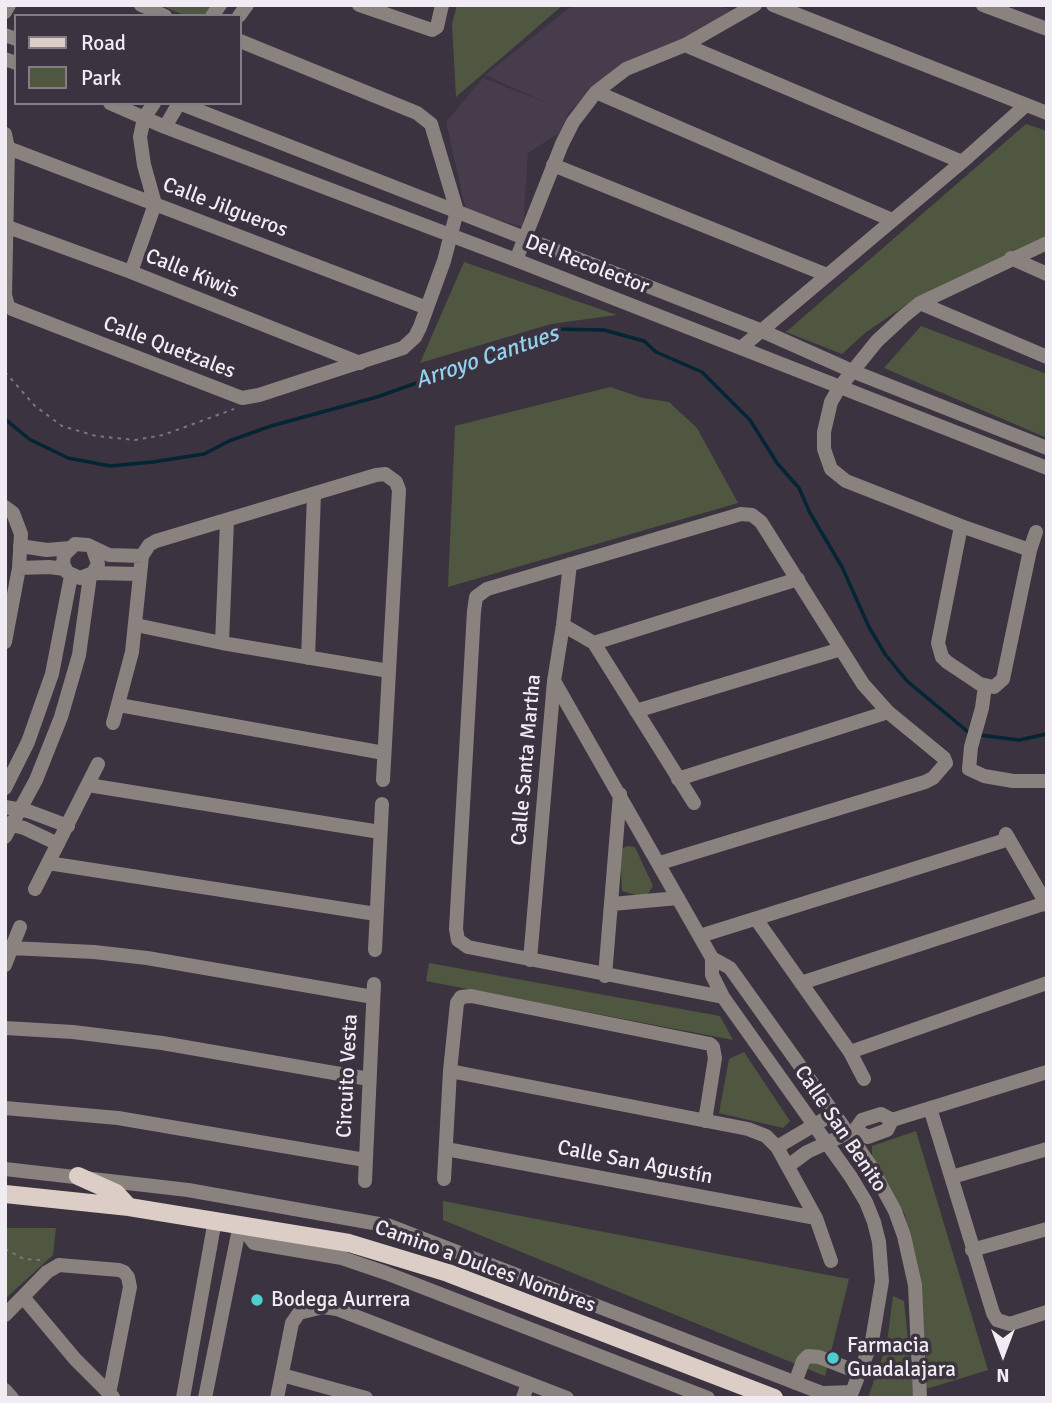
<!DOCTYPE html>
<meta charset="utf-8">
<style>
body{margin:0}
#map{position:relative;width:1052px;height:1403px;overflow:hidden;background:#3b333f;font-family:Signika,sans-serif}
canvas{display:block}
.frame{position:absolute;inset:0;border:7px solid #f1ecf4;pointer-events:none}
.legend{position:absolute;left:14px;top:14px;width:228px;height:91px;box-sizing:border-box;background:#3b333f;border:2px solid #847d87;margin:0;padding:9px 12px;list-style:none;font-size:21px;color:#f1ecf4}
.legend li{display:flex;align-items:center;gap:14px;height:35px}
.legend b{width:35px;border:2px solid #847d87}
.north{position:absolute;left:968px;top:1319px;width:70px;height:70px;-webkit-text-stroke:5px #3b333f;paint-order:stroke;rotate:180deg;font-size:19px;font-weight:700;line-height:28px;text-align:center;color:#f1ecf4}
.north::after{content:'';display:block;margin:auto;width:24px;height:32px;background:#f1ecf4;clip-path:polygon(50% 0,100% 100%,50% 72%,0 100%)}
</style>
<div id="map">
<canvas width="1052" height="1403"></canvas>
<div class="frame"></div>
<ul class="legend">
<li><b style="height:9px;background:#ddcdc7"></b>Road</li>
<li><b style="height:19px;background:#4f5741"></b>Park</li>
</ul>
<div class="north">N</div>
</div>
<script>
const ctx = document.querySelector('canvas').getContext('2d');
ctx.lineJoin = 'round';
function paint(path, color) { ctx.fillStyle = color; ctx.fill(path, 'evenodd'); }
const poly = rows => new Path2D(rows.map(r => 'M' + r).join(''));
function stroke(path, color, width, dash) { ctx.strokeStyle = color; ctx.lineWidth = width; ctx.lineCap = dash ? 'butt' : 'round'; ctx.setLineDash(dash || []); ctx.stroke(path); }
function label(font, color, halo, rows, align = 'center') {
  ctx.font = font + ' Signika,sans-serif'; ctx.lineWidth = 7; ctx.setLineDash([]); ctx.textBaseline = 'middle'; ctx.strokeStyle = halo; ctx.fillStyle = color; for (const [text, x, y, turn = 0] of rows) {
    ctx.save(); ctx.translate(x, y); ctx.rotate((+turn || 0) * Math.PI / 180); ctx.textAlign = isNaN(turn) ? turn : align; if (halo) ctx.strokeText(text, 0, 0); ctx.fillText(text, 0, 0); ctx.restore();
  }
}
paint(poly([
 [573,5,719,5,736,12,693,36,615,69,569,112,559,133,528,153,523,227,466,211,446,122,483,78,547,103,485,75]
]), '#463c4c');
paint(poly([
 [160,5,214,5,207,16,186,16],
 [457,5,563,5,456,97,452,24],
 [1026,124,1047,131,1047,237,916,298,865,333,842,354,786,332],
 [464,262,617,315,551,324,420,363],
 [921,326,1047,374,1047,438,884,368],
 [610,387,643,398,669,402,697,428,738,503,448,587,455,426],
 [627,846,635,847,653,886,648,894,639,896,622,891,620,850],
 [429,963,720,1016,733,1040,426,981],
 [744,1052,790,1121,783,1128,719,1113,729,1059],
 [916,1131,988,1370,926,1389,926,1352,921,1314,905,1215,872,1159,872,1146],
 [443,1201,849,1279,825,1376,443,1220],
 [5,1228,56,1228,53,1255,5,1299],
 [893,1296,904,1301,914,1398,868,1398,887,1343]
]), '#4f5741');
stroke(poly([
 [5,419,29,439,68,458,110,466,153,462,204,454,229,441,271,426,377,397,481,360,555,329,604,330,644,341,656,352,702,372,750,420,777,463,799,488,810,513,842,567,869,627,885,654,907,681,967,731,973,733],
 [980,735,1019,740,1047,734]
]), '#042533', 3.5);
stroke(poly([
 [5,372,35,406,62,426,96,436,135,440,163,435,234,409],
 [5,1249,24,1259,40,1260]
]), '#7c7580', 2, [3.5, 5]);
stroke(poly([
 [141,5,165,16],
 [359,5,432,30,437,27,442,5],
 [773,5,1047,113],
 [983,5,1047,29],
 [5,12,9,5],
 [212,16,220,5],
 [239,16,247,5],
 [5,35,16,39],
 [685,45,962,162],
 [5,59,16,63],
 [596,92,892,220],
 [110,103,165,127,516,260,1047,468],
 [179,103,760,330,852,371,1047,448],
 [165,127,179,103],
 [5,134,8,148,5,295,8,306,12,309,242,398,259,395,403,348,415,337,420,327,444,261,457,211,431,124,417,113,240,41],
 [8,148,427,308],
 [553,165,827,275],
 [8,227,131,272,360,363],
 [1011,258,1047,274],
 [516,260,562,144,573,122,596,92,626,69,685,45,755,5],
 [131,272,155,204,144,165,140,137,144,118,154,103],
 [920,303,1047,357],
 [742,347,962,162,1026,105],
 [5,507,13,513,21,534,19,568,5,642],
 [961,526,938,643,942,657,947,662,980,684,994,687,1003,679,1030,550,1036,532],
 [20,546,47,550,70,548],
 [93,549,98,564,93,573,80,578,67,572,63,564,64,555,75,544,88,545,109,555,142,556],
 [1030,550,961,526,846,481,831,469,824,449,824,432,831,402,839,388,877,341,904,316,920,303,1047,243],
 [19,568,49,567,65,569],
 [93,573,139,574],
 [136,625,222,643,389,671],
 [563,625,594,643,694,803],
 [222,643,227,521],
 [594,643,798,579],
 [308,658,314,494],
 [554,681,712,958,712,975,723,997,851,1177,866,1202,874,1222,879,1242,882,1281,872,1341,852,1392,825,1393],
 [985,686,982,708,971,747,969,769,984,776,1013,781,1047,781],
 [119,705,384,753],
 [636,711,841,649],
 [113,723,132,652,142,556,149,545,156,541,376,475,385,474,396,482,399,490,383,780],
 [678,779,888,712],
 [88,785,380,832],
 [5,788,28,742,52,674,71,576],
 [5,807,28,811,68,826],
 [5,823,24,828,58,844],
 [1006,834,1047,905],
 [5,837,36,780,61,717,79,655,90,576],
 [48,863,376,914],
 [660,863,925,782,933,778,946,763,944,758,888,712,863,684,761,522,752,515,741,514,487,589,476,597,474,611,456,929,458,940,468,947,723,997],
 [35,889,98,764],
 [612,904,678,898],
 [756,919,850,1052,864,1079],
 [700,936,1009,839],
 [11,948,94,952,147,958,373,997],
 [375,950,382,804],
 [712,958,730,968,848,1133,870,1165,895,1211,904,1236,915,1285,920,1398],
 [530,960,554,681,563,625,570,564],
 [5,965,20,927],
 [605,976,620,794],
 [801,983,1046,903],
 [5,1028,73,1032,162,1043,369,1079],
 [850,1052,1047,983],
 [450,1071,748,1129,766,1136,777,1147,816,1218,831,1261],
 [5,1108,118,1118,365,1160],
 [930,1108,993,1313,997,1320,1010,1324,1047,1312],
 [855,1130,868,1137,887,1130,892,1120],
 [777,1147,833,1114],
 [446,1149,816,1218],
 [788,1166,807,1152,855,1130,862,1120,881,1114,892,1120,1047,1072],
 [5,1169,188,1190,390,1226,835,1398],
 [952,1177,1047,1149],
 [444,1179,450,1071,457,1003,461,997,471,996,710,1044,713,1047,715,1058,705,1121],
 [365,1181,374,984],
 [240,1224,254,1243,342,1258,386,1273,708,1398],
 [972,1250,1047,1229],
 [23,1297,75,1359,113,1397],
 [5,1315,47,1272,59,1265,119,1270,124,1272,128,1277,130,1287,109,1394],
 [282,1375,366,1398],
 [795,1383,803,1361,808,1356,819,1357,860,1373],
 [5,1390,12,1398],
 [183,1398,215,1220],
 [205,1398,240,1224],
 [277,1398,292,1323,299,1313,323,1307,337,1309,567,1398],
 [523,1398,528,1383]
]), '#89827f', 14);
stroke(poly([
 [78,1176,116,1193,129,1207],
 [5,1194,129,1207,349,1243,448,1273,774,1398]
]), '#ddcdc7', 18);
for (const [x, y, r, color] of [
 [257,1300,7,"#51ccd1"],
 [833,1358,7,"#51ccd1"]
]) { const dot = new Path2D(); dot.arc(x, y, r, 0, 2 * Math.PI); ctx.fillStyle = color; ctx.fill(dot); stroke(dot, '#3b333f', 2.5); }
label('21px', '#f1ecf4', '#3b333f', [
 ["Calle Jilgueros",225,208,21],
 ["Del Recolector",587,265,21],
 ["Calle Kiwis",192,274,22],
 ["Calle Quetzales",169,348,21],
 ["Calle Santa Martha",527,760,-85],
 ["Circuito Vesta",348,1076,-87],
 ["Calle San Benito",840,1129,56],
 ["Calle San Agustín",635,1163,11],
 ["Camino a Dulces Nombres",485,1267,20]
]);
label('21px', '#f1ecf4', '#3b333f', [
 ["Bodega Aurrera",271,1300],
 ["Farmacia",847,1346],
 ["Guadalajara",847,1370]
], 'left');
label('italic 23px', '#93d0ef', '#3b333f', [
 ["Arroyo Cantues",487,358,-19]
]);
</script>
